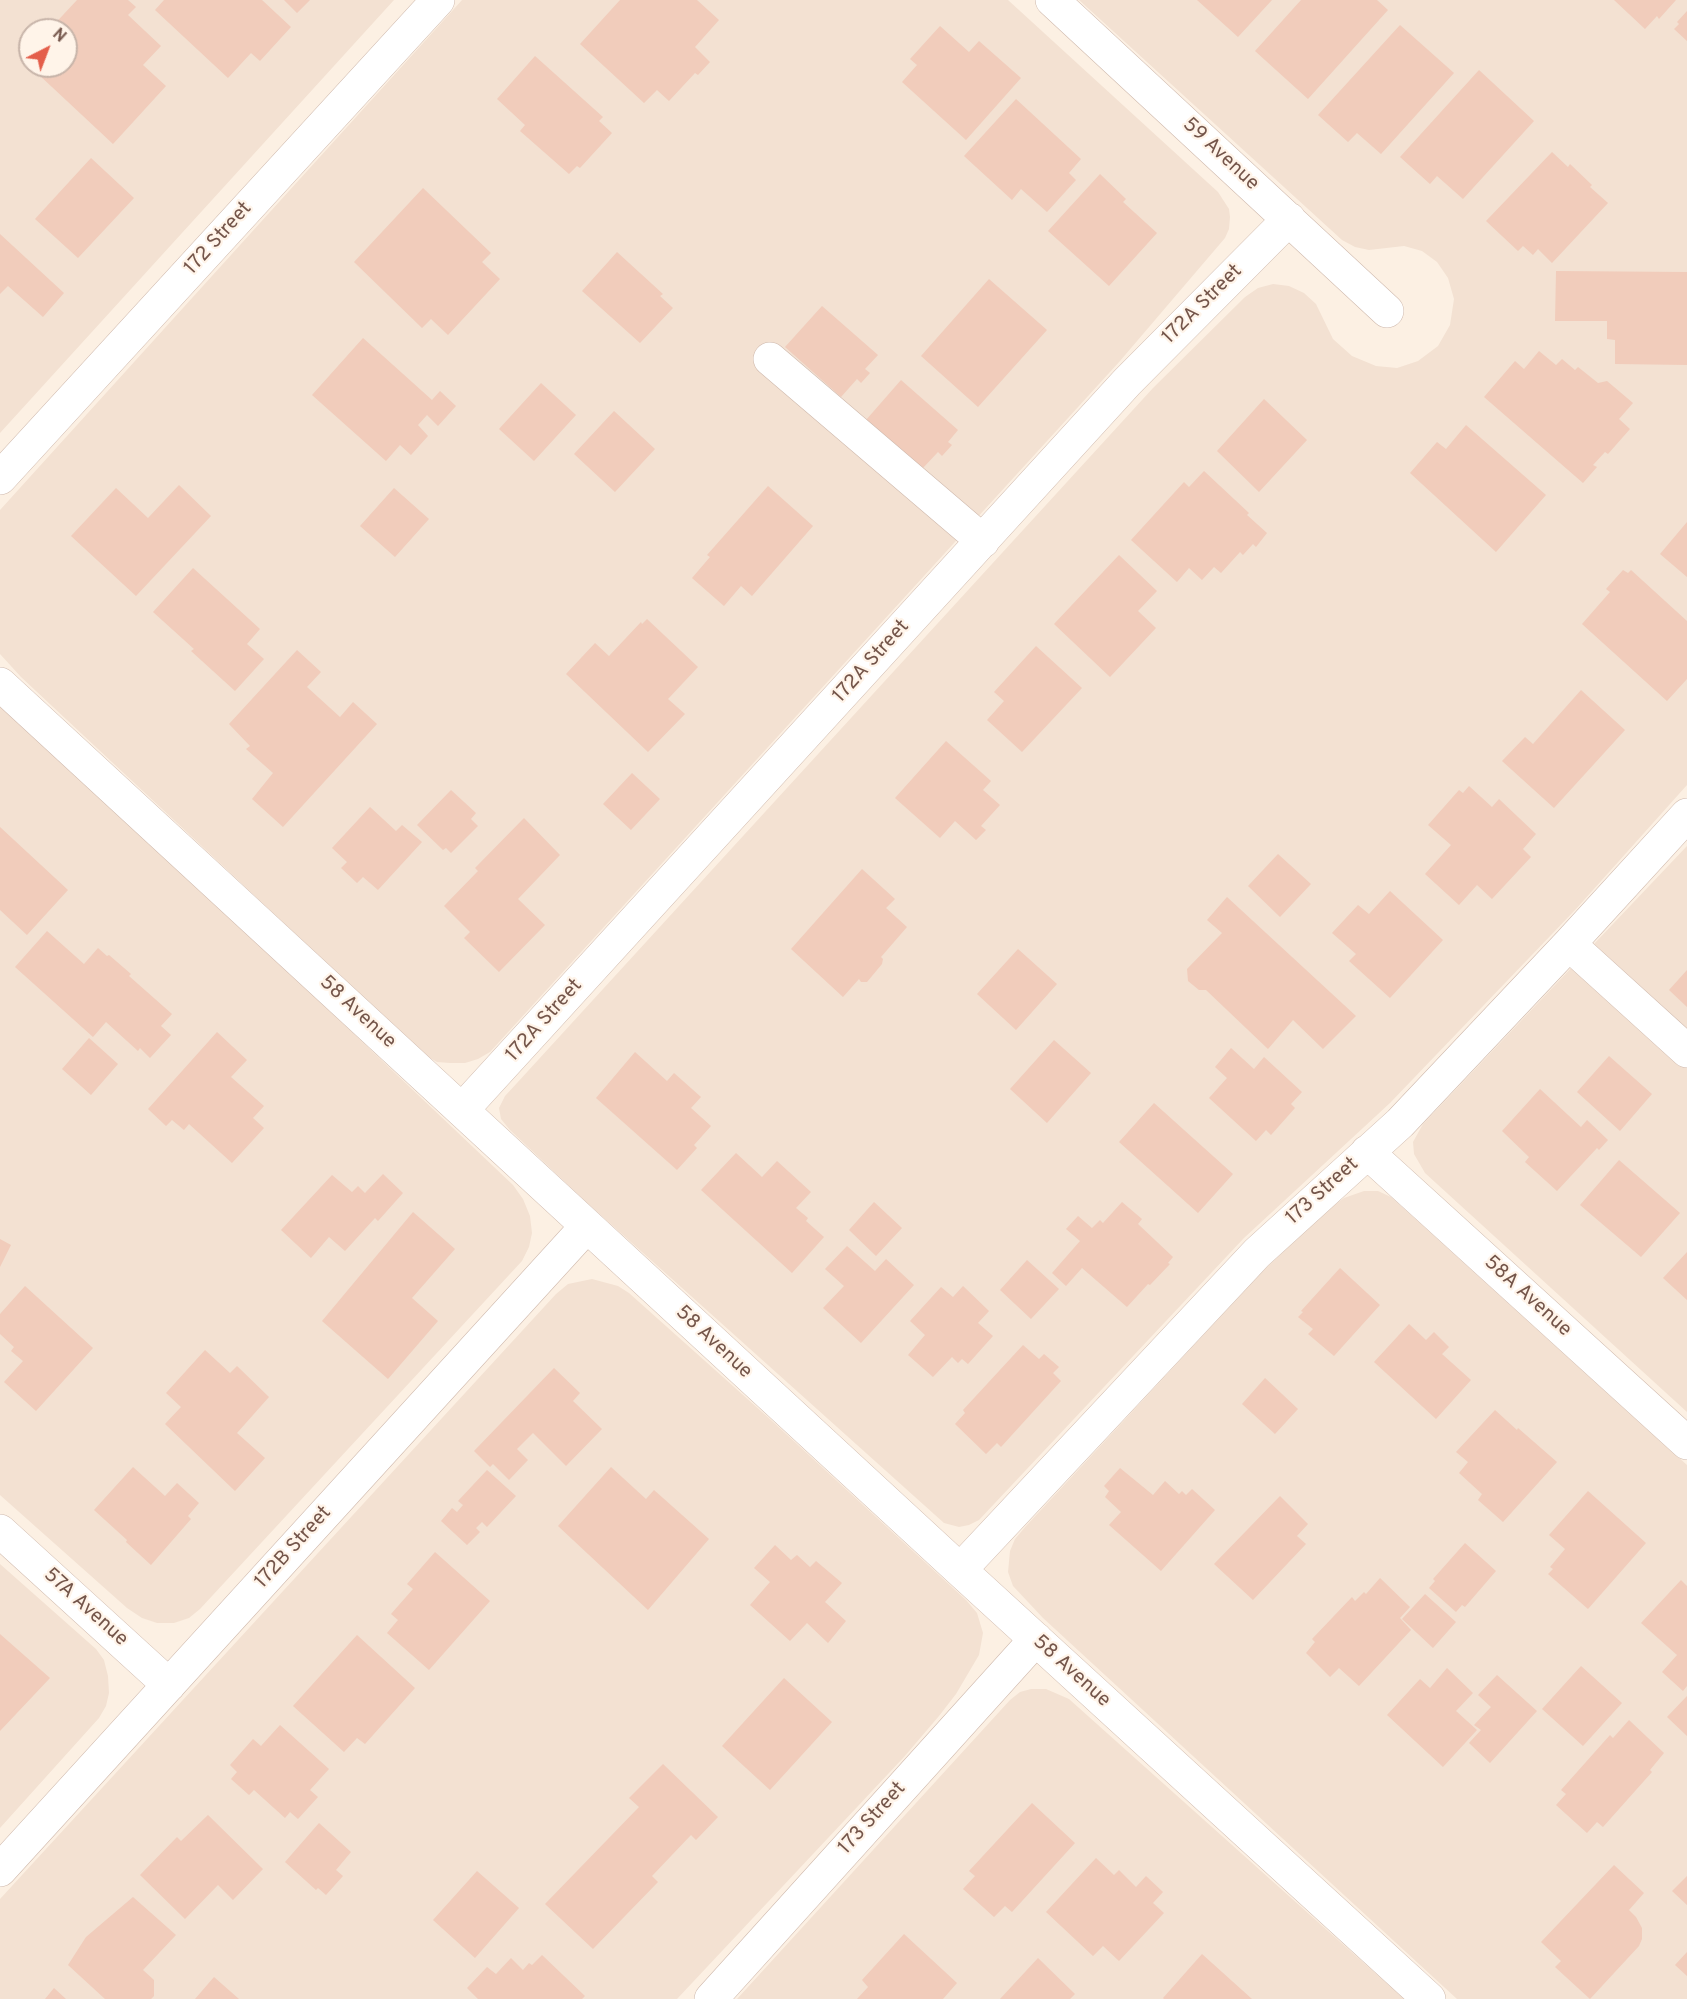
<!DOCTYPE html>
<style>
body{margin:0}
#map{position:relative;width:1687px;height:1999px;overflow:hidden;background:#fcf0e3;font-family:Overpass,sans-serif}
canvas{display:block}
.north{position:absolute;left:18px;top:18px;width:60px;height:60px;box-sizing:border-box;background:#fff4e9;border:2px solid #c7b4a9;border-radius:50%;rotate:42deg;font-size:16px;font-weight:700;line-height:24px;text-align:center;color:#74554a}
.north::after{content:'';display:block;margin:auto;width:21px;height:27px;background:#e45e4a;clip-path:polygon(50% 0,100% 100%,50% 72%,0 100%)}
</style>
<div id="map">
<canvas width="1687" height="1999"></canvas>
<div class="north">N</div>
</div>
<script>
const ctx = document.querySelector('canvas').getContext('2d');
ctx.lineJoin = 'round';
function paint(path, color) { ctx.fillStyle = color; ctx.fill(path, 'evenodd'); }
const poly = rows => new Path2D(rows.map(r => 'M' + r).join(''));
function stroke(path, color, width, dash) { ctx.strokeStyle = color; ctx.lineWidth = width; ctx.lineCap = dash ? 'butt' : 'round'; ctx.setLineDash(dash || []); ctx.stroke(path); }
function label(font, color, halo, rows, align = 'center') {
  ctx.font = font + ' Overpass,sans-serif'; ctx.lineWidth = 4.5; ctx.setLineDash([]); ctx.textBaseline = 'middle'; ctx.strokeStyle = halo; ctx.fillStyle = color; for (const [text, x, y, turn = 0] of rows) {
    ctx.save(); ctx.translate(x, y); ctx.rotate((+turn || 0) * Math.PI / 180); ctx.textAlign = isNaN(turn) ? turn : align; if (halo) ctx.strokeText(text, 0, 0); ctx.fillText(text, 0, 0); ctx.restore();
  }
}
paint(poly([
 [0,0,394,0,0,433],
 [30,30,66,30,66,66,30,66],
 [462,0,1008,0,1218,192,1229,209,1230,217,1229,229,1225,238,1120,361,490,1052,478,1059,465,1063,450,1063,437,1062,425,1055,21,677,0,654,0,510],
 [1079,0,1687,0,1687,785,1576,909,1390,1103,1244,1238,979,1520,969,1525,959,1527,944,1523,584,1200,510,1130,501,1119,499,1108,505,1096,517,1083,1153,388,1245,297,1258,288,1273,284,1289,286,1304,293,1316,304,1333,339,1352,356,1376,366,1397,368,1418,361,1438,346,1450,325,1454,299,1448,278,1437,262,1422,251,1404,246,1369,250,1355,247,1342,240],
 [0,706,295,978,513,1185,523,1199,530,1216,532,1233,529,1247,522,1261,200,1609,189,1618,174,1623,157,1623,142,1618,127,1608,0,1495],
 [1687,846,1687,1412,1425,1173,1414,1154,1413,1142,1423,1124],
 [1364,1191,1378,1191,1391,1197,1687,1465,1687,1999,1457,1999,1043,1618,1013,1586,1008,1572,1010,1551,1015,1539,1026,1526,1261,1273,1325,1212,1344,1198],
 [592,1279,618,1286,629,1293,771,1420,966,1600,977,1613,983,1633,979,1655,956,1694,939,1716,904,1757,677,1999,0,1999,0,1899,556,1294,568,1284],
 [0,1564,96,1649,104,1660,108,1676,109,1693,106,1706,99,1718,0,1828],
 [1031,1689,1046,1689,1069,1699,1404,1999,737,1999,1010,1700,1020,1692]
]), '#f3e1d2');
paint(poly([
 [77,0,128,0,136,7,128,15,161,46,143,65,166,86,113,144,22,59,30,51,30,66,66,66,66,30,49,30],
 [164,0,262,0,291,27,260,61,251,53,228,78,155,10],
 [284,0,310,0,297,13],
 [620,0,697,0,719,20,695,47,710,62,698,75,695,73,669,101,657,90,644,103,580,44],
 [1197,0,1272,0,1238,37],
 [1301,0,1377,0,1388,10,1308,99,1255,51],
 [1614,0,1676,0,1659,19,1657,16,1645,29],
 [1687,11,1687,41,1674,29,1679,24,1677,22],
 [1400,25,1454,73,1381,154,1357,133,1348,142,1318,115],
 [940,26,969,52,979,41,1021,78,966,140,902,82,917,65,910,59],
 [535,56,603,117,599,121,612,133,580,168,577,166,569,174,520,131,525,125,497,99],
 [1479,70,1534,121,1463,199,1437,176,1430,184,1400,157],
 [1016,99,1081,159,1069,173,1076,180,1047,212,1021,189,1012,200,964,156],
 [1552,152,1568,167,1570,164,1592,185,1590,187,1608,203,1552,263,1538,249,1533,255,1523,246,1518,251,1486,221],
 [91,158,134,198,78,258,35,219],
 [1100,174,1126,199,1123,202,1157,233,1109,286,1048,231],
 [423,188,491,253,482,262,500,279,448,335,431,319,422,328,354,262],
 [0,234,64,293,43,317,8,286,0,294],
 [617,252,663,294,660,296,673,308,640,343,582,291],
 [1556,271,1687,272,1687,365,1615,364,1615,340,1607,339,1607,321,1555,321],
 [989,279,1047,330,978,407,921,356],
 [822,306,878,355,865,369,870,373,861,383,857,379,841,397,785,347],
 [363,338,432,400,440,391,456,406,438,426,427,415,418,425,428,436,411,455,400,445,386,461,312,395],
 [1539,351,1556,365,1562,359,1575,370,1578,367,1598,383,1607,381,1633,403,1619,419,1630,429,1608,454,1605,452,1593,465,1597,467,1583,483,1484,397,1515,361,1524,369],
 [901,380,958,430,948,442,952,445,942,456,938,452,922,469,866,420],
 [541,383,576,415,534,461,499,429],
 [1264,399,1307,440,1259,492,1217,451],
 [614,411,655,449,615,492,574,454],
 [1466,425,1546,495,1496,552,1410,473,1437,442,1446,449],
 [1204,471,1249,513,1247,515,1267,533,1256,547,1253,544,1243,555,1240,552,1221,573,1214,567,1202,580,1189,568,1177,582,1131,540,1184,482,1189,487],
 [179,485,211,516,136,596,71,536,116,488,148,518],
 [768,486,813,526,752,596,741,586,724,606,692,578,710,557,707,555],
 [394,488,429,519,395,557,360,526],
 [1687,522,1687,577,1660,554],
 [1119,555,1157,591,1138,611,1156,628,1110,677,1054,624],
 [193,568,260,629,247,644,264,659,235,691,191,651,194,649,153,612],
 [1623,570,1628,573,1631,570,1687,621,1687,679,1667,701,1582,624,1610,592,1606,589],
 [647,619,698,667,668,699,685,714,648,752,566,674,595,643,609,656,641,622,642,624],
 [1036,646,1082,688,1022,752,987,720,1004,701,994,692],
 [297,650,321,672,307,687,340,717,353,702,377,724,283,827,252,799,273,773,246,749,250,746,229,724],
 [1581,690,1625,730,1554,808,1502,761,1525,737,1533,744],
 [946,741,991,781,983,790,1000,805,981,826,986,830,976,840,955,821,940,838,895,798],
 [632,773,660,799,631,830,603,804],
 [1469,786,1492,807,1499,799,1536,834,1523,849,1531,857,1492,899,1477,885,1459,905,1425,874,1451,845,1428,825,1459,790,1463,793],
 [451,790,476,813,471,819,478,826,451,853,446,848,443,850,417,825],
 [370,807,396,831,402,825,422,842,378,890,363,877,357,883,341,868,347,862,332,848],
 [524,818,560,855,518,899,545,925,499,972,464,938,470,932,444,906,478,871,475,868],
 [0,827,68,890,27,935,0,910],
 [1278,854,1311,884,1280,917,1248,886],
 [862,869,895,899,886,908,907,927,881,957,883,959,882,964,867,982,861,982,859,979,843,997,791,949],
 [1390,891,1443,940,1390,998,1349,961,1356,954,1332,933,1358,905,1369,914],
 [1227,897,1356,1016,1323,1049,1293,1020,1268,1049,1206,990,1199,990,1188,981,1187,969,1222,933,1207,920],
 [47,931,84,964,98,948,107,956,109,955,131,974,129,976,172,1014,161,1026,171,1035,150,1058,140,1048,138,1051,106,1022,93,1037,15,967],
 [1018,949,1057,984,1016,1030,977,994],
 [1687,970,1687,1007,1669,990],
 [217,1032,247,1060,231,1077,264,1106,253,1118,264,1128,232,1163,189,1124,184,1130,172,1120,166,1126,148,1109],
 [89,1038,118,1064,91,1095,62,1069],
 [1054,1040,1091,1073,1047,1123,1010,1089],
 [1231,1048,1254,1069,1264,1057,1302,1092,1291,1104,1295,1108,1271,1135,1266,1130,1256,1141,1209,1098,1227,1078,1215,1067],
 [635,1052,667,1081,674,1073,701,1097,691,1108,711,1126,694,1145,697,1148,677,1170,596,1098],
 [1609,1056,1652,1094,1620,1131,1577,1092],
 [1540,1089,1581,1127,1587,1120,1608,1140,1599,1150,1597,1148,1557,1191,1525,1162,1529,1157,1502,1131],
 [1154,1103,1233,1174,1198,1213,1119,1142],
 [736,1153,762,1177,777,1161,811,1192,796,1208,808,1218,806,1221,824,1237,792,1273,701,1190],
 [1619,1160,1680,1213,1641,1257,1580,1205],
 [383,1174,403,1193,378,1221,375,1218,345,1251,329,1237,311,1258,281,1230,332,1175,352,1192,358,1186,365,1193],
 [874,1202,902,1228,876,1256,849,1230],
 [1122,1202,1142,1219,1138,1224,1173,1257,1168,1263,1170,1264,1150,1285,1148,1284,1127,1307,1082,1268,1066,1286,1052,1273,1080,1241,1066,1229,1078,1216,1092,1228,1100,1220,1103,1223],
 [413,1212,455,1249,412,1298,438,1321,388,1379,322,1321],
 [0,1239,11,1245,0,1267],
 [847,1246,875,1271,886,1259,914,1285,861,1343,823,1308,844,1286,825,1269],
 [1687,1252,1687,1300,1663,1278],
 [1027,1260,1059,1289,1031,1319,1000,1290],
 [1340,1268,1380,1305,1334,1356,1308,1334,1313,1329,1298,1317,1303,1312,1301,1311],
 [25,1286,93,1348,36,1411,4,1382,23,1361,11,1351,14,1347,0,1334,0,1314],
 [963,1286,989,1311,978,1323,993,1336,968,1364,962,1359,958,1363,952,1357,933,1377,908,1355,925,1335,910,1321,941,1287,953,1297],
 [1409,1324,1426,1340,1434,1332,1449,1347,1442,1354,1471,1380,1436,1419,1374,1362],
 [1023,1345,1039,1359,1044,1354,1059,1367,1053,1373,1061,1381,1001,1447,997,1443,986,1454,955,1424,965,1413,963,1410],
 [205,1350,230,1373,237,1366,269,1397,237,1433,265,1458,235,1491,165,1424,181,1407,166,1393],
 [554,1368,580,1393,573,1401,602,1429,566,1466,533,1433,517,1449,528,1460,509,1480,493,1464,490,1467,474,1451],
 [1265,1378,1298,1409,1275,1434,1242,1404],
 [1495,1410,1517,1430,1518,1428,1557,1462,1503,1522,1478,1500,1482,1494,1459,1473,1468,1462,1456,1452],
 [133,1467,165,1496,177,1483,199,1503,188,1516,191,1519,151,1565,126,1542,127,1540,94,1510],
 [611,1467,646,1499,654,1490,709,1539,648,1610,558,1526],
 [1120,1468,1153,1495,1165,1481,1179,1494,1182,1491,1186,1495,1192,1489,1215,1510,1161,1571,1109,1525,1121,1512,1105,1497,1109,1491,1104,1486],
 [487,1470,516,1496,487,1527,482,1522,476,1528,480,1532,467,1545,441,1521,452,1508,457,1512,463,1505,458,1501],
 [1588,1491,1646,1543,1588,1609,1548,1574,1553,1569,1550,1567,1565,1549,1549,1535],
 [1280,1496,1308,1524,1297,1536,1306,1544,1253,1600,1214,1564],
 [1465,1543,1496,1571,1465,1607,1462,1605,1456,1612,1429,1588,1435,1581,1433,1579],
 [775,1545,791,1560,797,1555,810,1567,816,1561,842,1583,825,1602,846,1621,828,1643,807,1623,790,1641,750,1605,770,1582,754,1568],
 [435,1552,490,1601,429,1670,387,1633,398,1620,391,1614,413,1589,407,1584],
 [1380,1578,1410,1607,1400,1618,1411,1630,1359,1686,1339,1668,1330,1677,1306,1653,1315,1642,1312,1639,1352,1597,1355,1601,1364,1592,1366,1594],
 [1681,1580,1687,1586,1687,1686,1683,1691,1662,1672,1677,1655,1641,1623],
 [1425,1594,1456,1622,1433,1648,1402,1619],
 [0,1634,50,1678,0,1731],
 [357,1635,415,1688,365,1744,357,1738,344,1752,293,1706],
 [1581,1666,1622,1703,1583,1746,1542,1709],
 [1447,1668,1473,1693,1456,1711,1477,1730,1443,1767,1387,1715,1420,1679,1430,1688],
 [1497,1675,1537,1711,1490,1763,1469,1743,1481,1730,1474,1725,1491,1707,1478,1695],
 [784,1678,832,1722,770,1790,722,1746],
 [1687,1696,1687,1736,1667,1717],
 [1629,1720,1664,1753,1650,1770,1652,1772,1603,1827,1597,1822,1587,1833,1556,1805,1566,1794,1561,1790,1610,1735,1613,1738],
 [280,1725,329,1769,310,1790,318,1797,298,1819,290,1812,285,1818,254,1790,249,1795,231,1779,237,1772,230,1765,253,1739,261,1746],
 [663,1764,718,1817,696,1840,691,1835,652,1876,658,1882,593,1949,545,1904,639,1807,629,1798],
 [1032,1803,1075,1843,1012,1912,1005,1906,994,1917,963,1889,975,1876,969,1871],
 [208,1815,263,1869,233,1900,218,1885,185,1919,140,1875,177,1837,181,1841],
 [319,1823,351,1852,336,1870,343,1876,326,1895,318,1888,316,1890,285,1862],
 [1096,1858,1114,1875,1119,1870,1136,1887,1146,1876,1163,1892,1153,1903,1164,1913,1119,1961,1103,1946,1093,1956,1046,1912],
 [1614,1865,1644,1893,1629,1910,1636,1917,1642,1928,1642,1939,1639,1946,1590,1999,1555,1967,1561,1961,1541,1942],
 [477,1871,519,1908,475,1958,433,1920],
 [1687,1876,1687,1905,1672,1891],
 [133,1897,176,1935,143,1970,154,1980,154,1996,151,1999,105,1999,68,1965,86,1937],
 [904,1934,957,1983,943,1999,857,1999,868,1987,862,1980],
 [1687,1952,1687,1976,1675,1965],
 [1202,1954,1252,1999,1164,1999,1163,1998],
 [542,1955,585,1996,582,1999,478,1999,467,1988,487,1967,496,1974,511,1958,523,1970,529,1963,532,1965],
 [1038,1958,1075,1994,1070,1999,1000,1999],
 [214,1977,239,1999,195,1999],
 [54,1988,66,1999,45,1999]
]), '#f1ccbb');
const minor = poly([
 [1052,0,1387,311],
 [770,359,983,541],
 [0,478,438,0],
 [0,684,960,1570,1429,1999],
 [1569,944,1687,1051],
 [462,1110,1127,382,1289,219],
 [1367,1152,1687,1443],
 [0,1531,169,1685],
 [960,1570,1257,1253,1400,1123,1569,944,1687,815],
 [0,1870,587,1226],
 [711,1999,1036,1639]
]);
stroke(minor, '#cfb9ad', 34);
stroke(minor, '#fff', 33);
label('20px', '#74554a', '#fff4e9', [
 ["59 Avenue",1220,155,43],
 ["172 Street",219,239,-48],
 ["172A Street",1203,305,-45],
 ["172A Street",872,662,-48],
 ["58 Avenue",357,1013,43],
 ["172A Street",545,1021,-48],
 ["173 Street",1323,1192,-42],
 ["58A Avenue",1527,1297,42],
 ["58 Avenue",713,1343,43],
 ["172B Street",294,1548,-48],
 ["57A Avenue",85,1608,42],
 ["58 Avenue",1071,1672,42],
 ["173 Street",873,1819,-48]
]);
</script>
